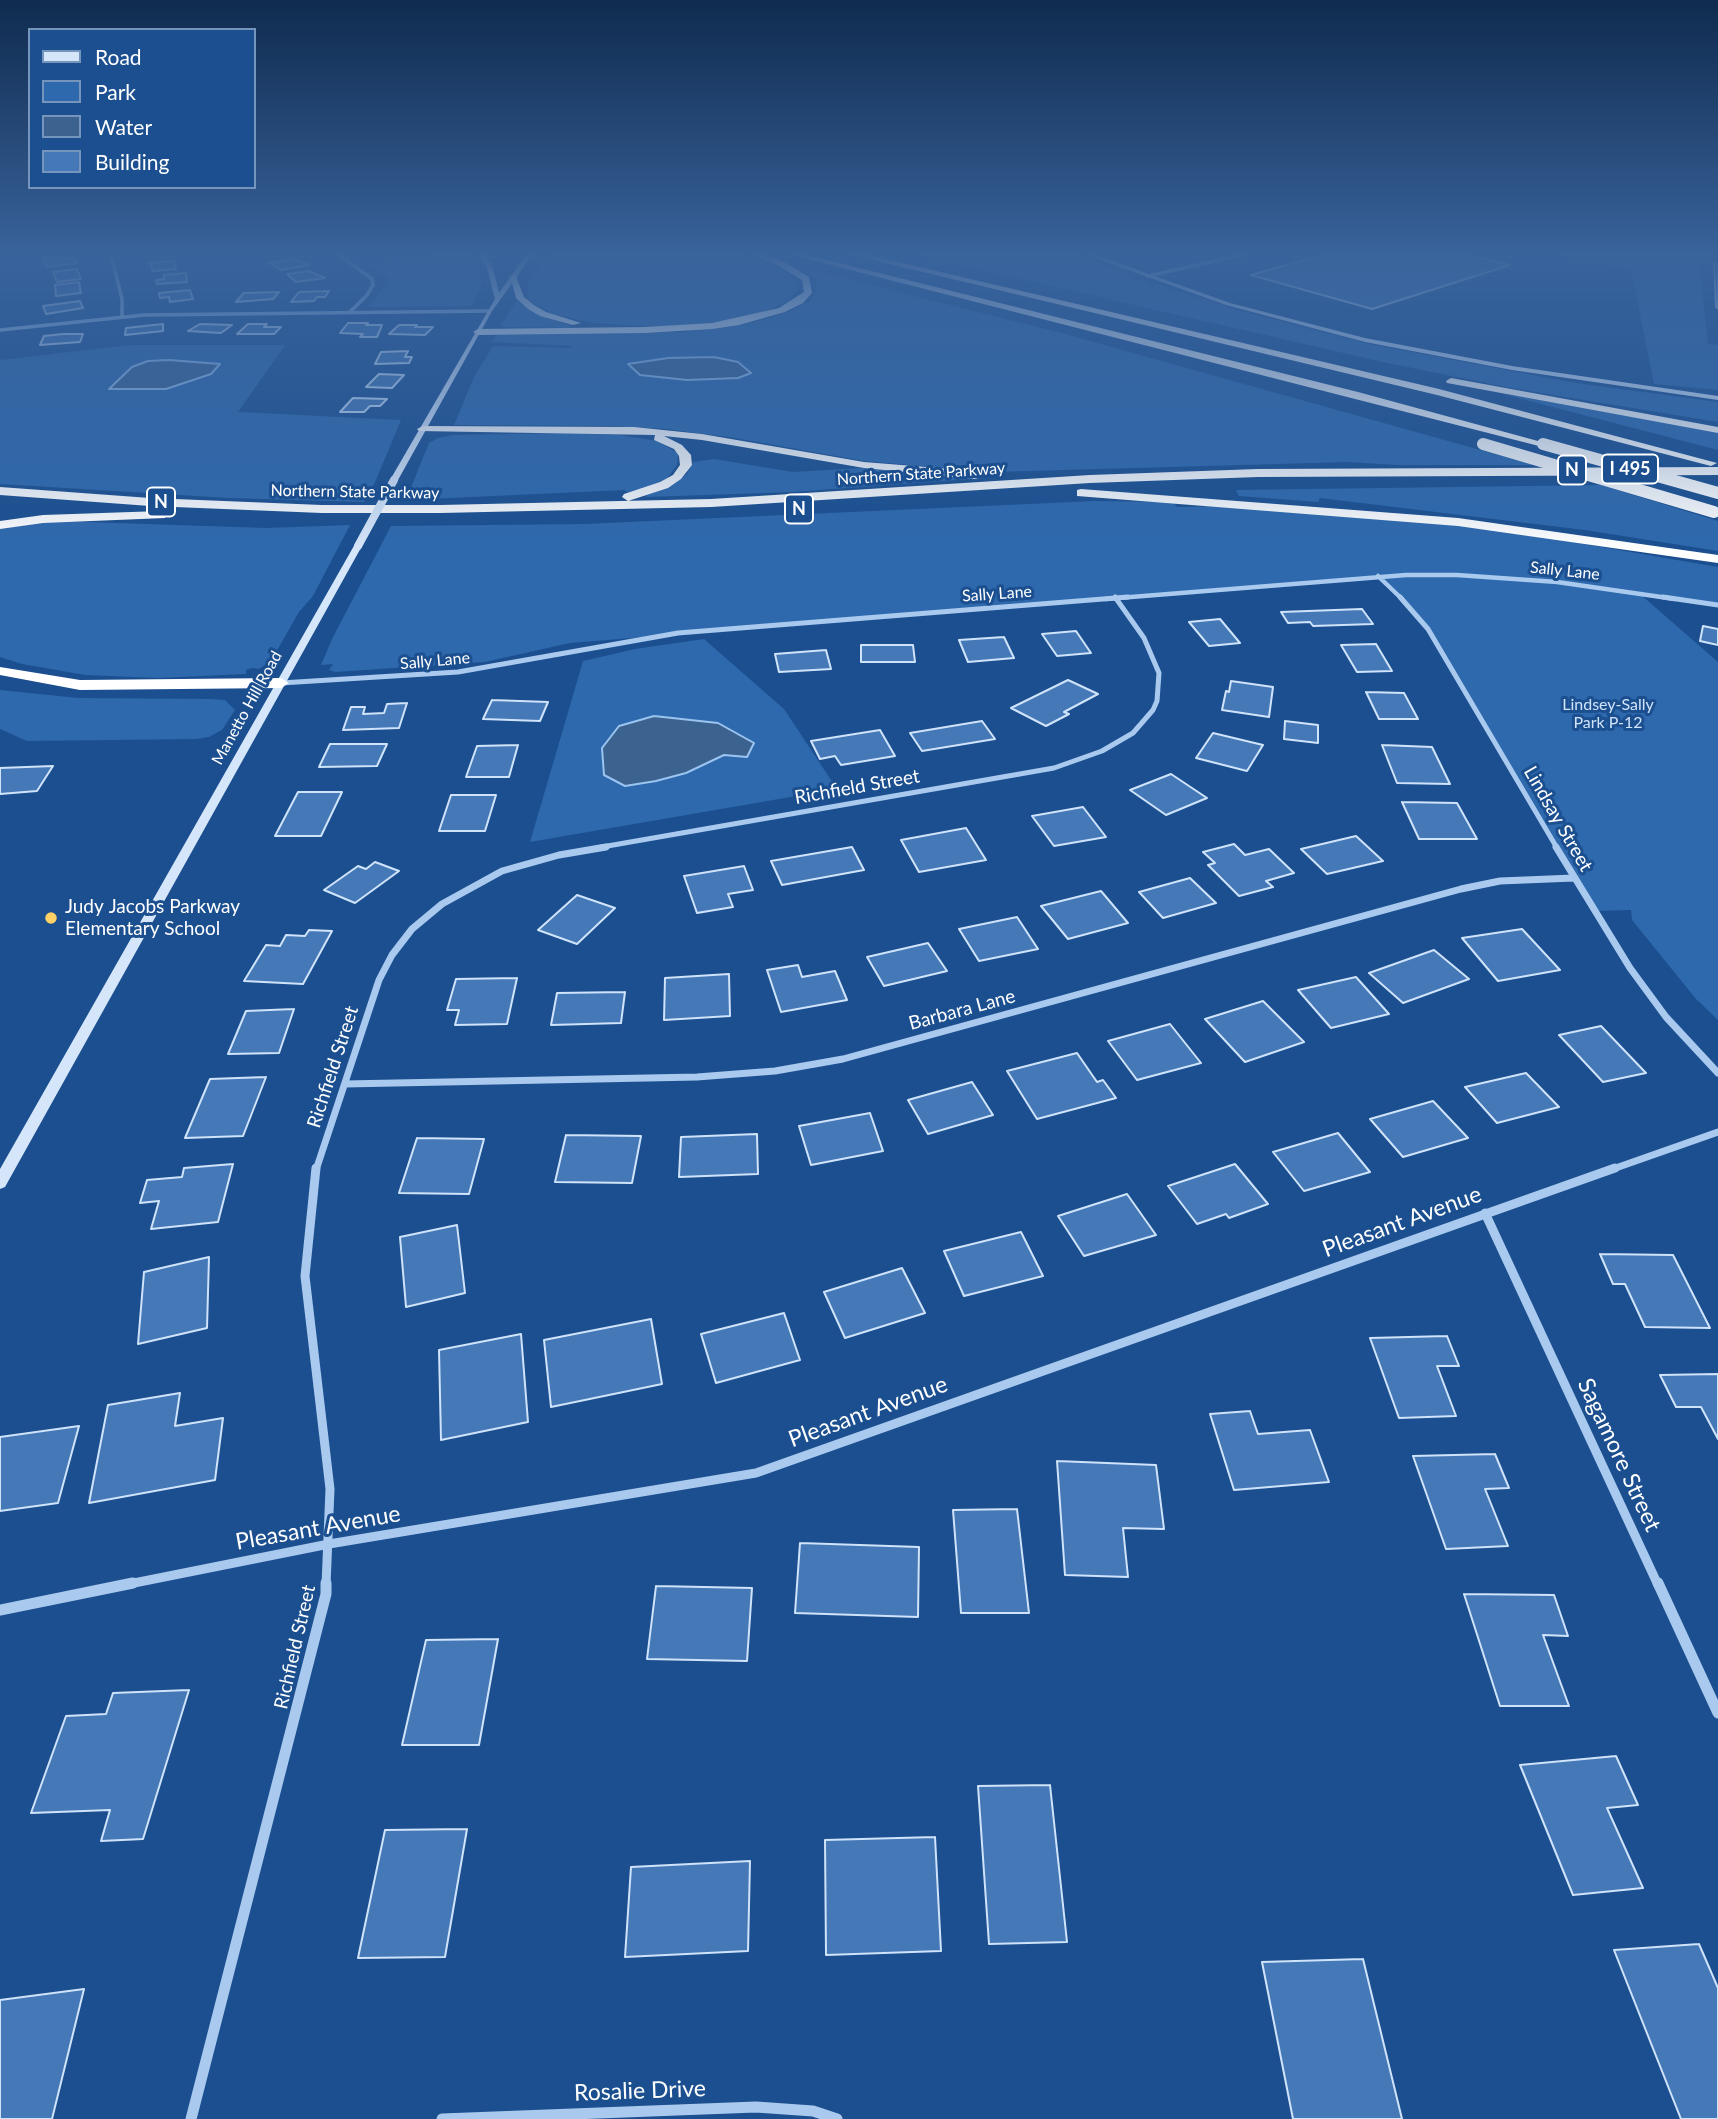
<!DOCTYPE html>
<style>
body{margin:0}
#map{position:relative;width:1718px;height:2119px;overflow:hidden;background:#1b4f8f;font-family:Lato,sans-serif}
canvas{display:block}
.legend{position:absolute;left:28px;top:28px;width:228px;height:161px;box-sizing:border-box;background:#1b4f8f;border:2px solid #7695bc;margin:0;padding:9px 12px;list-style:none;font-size:21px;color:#fff}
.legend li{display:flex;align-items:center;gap:14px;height:35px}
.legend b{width:35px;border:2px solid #7695bc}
</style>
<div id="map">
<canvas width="1718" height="2119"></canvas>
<ul class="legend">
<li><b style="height:9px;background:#d6e6fa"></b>Road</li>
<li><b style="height:19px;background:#2e69ad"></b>Park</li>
<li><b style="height:19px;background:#3c6290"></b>Water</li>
<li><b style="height:19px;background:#4478b7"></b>Building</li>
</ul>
</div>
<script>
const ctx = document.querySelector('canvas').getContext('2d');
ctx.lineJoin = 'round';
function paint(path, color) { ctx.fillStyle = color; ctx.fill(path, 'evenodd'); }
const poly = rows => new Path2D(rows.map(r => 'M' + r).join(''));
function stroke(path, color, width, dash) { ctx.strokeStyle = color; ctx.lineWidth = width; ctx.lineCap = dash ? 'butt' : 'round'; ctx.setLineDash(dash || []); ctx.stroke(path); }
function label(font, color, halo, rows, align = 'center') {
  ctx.font = font + ' Lato,sans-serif'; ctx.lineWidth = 6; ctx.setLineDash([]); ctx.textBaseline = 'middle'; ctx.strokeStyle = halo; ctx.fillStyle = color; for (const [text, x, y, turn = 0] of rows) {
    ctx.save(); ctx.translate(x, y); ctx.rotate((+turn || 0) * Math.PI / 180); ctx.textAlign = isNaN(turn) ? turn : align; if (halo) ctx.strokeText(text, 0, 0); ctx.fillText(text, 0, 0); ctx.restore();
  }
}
paint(poly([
 [435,254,471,254,477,262,482,281,472,306,368,307,388,282,386,276,368,265],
 [548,254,740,254,761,260,789,274,800,286,788,301,756,315,707,324,655,327,595,323,553,314,528,300,528,284],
 [912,254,1076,254,1132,276,1129,278,1150,282,1147,283,1150,285,1156,284,1238,310,1369,344,1576,383,1718,402,1718,422,1511,388,1383,362],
 [1554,254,1718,254,1718,258,1699,260,1708,344,1718,345,1718,390,1654,384,1631,270],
 [799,267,1065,334,1534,465,1396,465,1348,462,991,472,864,461,735,438,666,429,612,426,454,425,474,377,493,346,570,348,572,346,491,342,497,335,683,332,755,322,789,312,810,301,818,289,815,278],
 [518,299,526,308,539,315,572,326,569,328,502,327,501,325],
 [130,345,285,345,238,412,401,420,375,482,364,502,229,498,0,484,0,360],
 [132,367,166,388,110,388],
 [1499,393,1718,432,1718,450],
 [566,433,620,435,657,441,678,453,677,465,667,478,645,489,628,492,624,490,406,500,429,443,438,438,451,435],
 [714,459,793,472,863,468,985,478,792,492,646,497,646,495,675,483,687,474,693,462],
 [1601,485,1718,521,1718,551,1585,530,1320,498,1318,502,1239,496,1236,490],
 [1095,501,1173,502,1177,507,1249,506,1435,522,1543,537,1718,567,1718,606,1640,594,1718,662,1718,1020,1696,999,1632,920,1631,910,1594,911,1429,628,1383,578,570,643,485,662,335,672,329,670,333,664,321,665,332,639,391,526,585,524],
 [56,521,267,528,350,525,313,596,299,612,271,661,259,669,252,668,246,670,246,674,158,678,85,675,22,664,0,657,0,528],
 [704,639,784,709,837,789,530,842,583,661,635,649],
 [0,690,78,698,211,699,225,700,235,710,222,730,209,737,197,739,27,741,0,729]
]), '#2e69ad');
const water = poly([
 [714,357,738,362,751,373,738,378,687,380,640,375,628,364,668,358,714,357],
 [169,360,220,364,211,374,166,389,109,389,132,367,148,361,169,360],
 [654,716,718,723,754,743,747,757,724,755,686,773,656,781,625,786,604,775,602,748,619,726,654,716]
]);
paint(water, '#3c6290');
stroke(water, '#9cc4f0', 2);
const building = poly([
 [1326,254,1465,254,1510,265,1372,309,1251,275,1326,254],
 [66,256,68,259,74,258,77,263,47,267,42,259,66,256],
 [293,259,310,265,281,270,270,263,293,259],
 [174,261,176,269,153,271,150,263,174,261],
 [1714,263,1718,264,1718,308,1716,307,1714,263],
 [77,269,81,279,57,282,53,272,77,269],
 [309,271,325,278,296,282,287,274,309,271],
 [186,273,187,282,157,284,156,280,164,279,164,275,186,273],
 [79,282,81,293,56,296,55,285,79,282],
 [190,290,193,299,170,302,169,297,160,298,159,293,190,290],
 [329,291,325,297,317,297,314,301,291,302,299,292,329,291],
 [279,292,273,299,236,302,244,293,279,292],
 [80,301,83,308,46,314,43,306,80,301],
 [348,323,368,323,366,325,382,325,377,337,360,337,363,334,340,333,348,323],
 [163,324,163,331,125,335,126,328,163,324],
 [200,324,232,325,221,333,188,331,200,324],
 [248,324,267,324,264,327,281,327,274,334,237,334,248,324],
 [399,325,417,325,415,327,433,327,425,335,389,334,399,325],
 [63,334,83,334,80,342,40,345,44,336,63,334],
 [408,351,405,357,412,357,409,363,375,364,381,352,408,351],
 [379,374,404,375,392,388,366,387,379,374],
 [353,398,387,399,380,406,370,406,364,412,340,412,353,398],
 [1362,609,1373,624,1313,626,1310,622,1288,623,1281,612,1362,609],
 [1220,619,1240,643,1209,646,1189,622,1220,619],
 [1703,626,1718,629,1718,645,1700,641,1703,626],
 [1076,631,1091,653,1057,656,1042,634,1076,631],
 [1004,637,1014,658,968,662,959,640,1004,637],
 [1376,644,1392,671,1357,672,1341,645,1376,644],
 [861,645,913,645,915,662,861,662,861,645],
 [826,650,831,669,779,672,775,654,826,650],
 [1068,680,1098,694,1064,712,1069,714,1046,726,1011,708,1068,680],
 [1231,681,1273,687,1269,717,1222,710,1226,691,1229,692,1231,681],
 [1366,692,1404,693,1418,719,1379,719,1366,692],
 [492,700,548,702,540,721,483,719,492,700],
 [407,703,399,728,343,730,351,707,365,707,363,714,384,713,387,704,407,703],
 [982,721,995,739,922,751,910,733,982,721],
 [1285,721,1318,725,1318,743,1284,739,1285,721],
 [880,730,895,756,841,765,835,756,820,759,811,741,880,730],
 [1213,733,1263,745,1247,771,1196,758,1213,733],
 [330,744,387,744,377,766,319,767,330,744],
 [518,745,509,777,466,777,477,746,518,745],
 [1382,745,1432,747,1450,784,1397,783,1382,745],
 [53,766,37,791,0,794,0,768,53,766],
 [1171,774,1207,798,1166,815,1130,790,1171,774],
 [298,792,342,792,321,836,275,836,298,792],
 [451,795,496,795,485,831,439,831,451,795],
 [1402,802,1457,803,1477,839,1419,839,1402,802],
 [1083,807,1106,837,1054,846,1032,816,1083,807],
 [966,828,986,860,919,872,901,840,966,828],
 [1356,836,1383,861,1327,874,1301,849,1356,836],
 [1234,844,1245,855,1269,849,1294,873,1266,881,1273,887,1239,896,1208,865,1215,863,1203,852,1234,844],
 [852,847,864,870,782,885,771,861,852,847],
 [375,862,399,871,355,903,324,890,358,866,366,869,375,862],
 [744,866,753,890,728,894,733,907,697,913,684,876,744,866],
 [1190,878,1216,903,1163,918,1139,892,1190,878],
 [1101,891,1128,923,1068,939,1041,906,1101,891],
 [577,895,615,908,577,944,538,930,577,895],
 [1017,917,1038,949,979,961,959,929,1017,917],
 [1522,929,1560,970,1498,981,1462,938,1522,929],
 [309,930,332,931,303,984,244,981,266,945,280,946,286,935,305,936,309,930],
 [928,943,947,971,884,986,867,957,928,943],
 [1434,950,1469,979,1403,1003,1369,973,1434,950],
 [798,965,802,977,835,971,847,1000,781,1012,767,970,798,965],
 [729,974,730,1016,664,1020,665,978,729,974],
 [1356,977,1389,1014,1331,1028,1298,990,1356,977],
 [517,978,507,1024,455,1025,459,1010,447,1010,456,979,517,978],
 [625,992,621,1023,551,1025,557,993,625,992],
 [1263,1001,1304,1042,1245,1062,1205,1019,1263,1001],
 [294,1009,279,1053,228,1054,246,1011,294,1009],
 [1170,1024,1201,1063,1137,1080,1108,1041,1170,1024],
 [1601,1026,1646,1073,1603,1082,1559,1035,1601,1026],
 [1077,1053,1097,1082,1103,1080,1116,1098,1037,1119,1007,1071,1077,1053],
 [1526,1073,1559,1107,1497,1123,1465,1087,1526,1073],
 [266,1077,243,1136,185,1138,210,1079,266,1077],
 [972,1082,993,1115,928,1134,908,1100,972,1082],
 [1433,1101,1468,1138,1403,1157,1370,1119,1433,1101],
 [870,1113,883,1151,811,1165,799,1126,870,1113],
 [1338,1133,1370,1172,1304,1191,1273,1152,1338,1133],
 [757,1134,758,1174,679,1177,681,1137,757,1134],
 [566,1135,641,1136,632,1183,555,1182,566,1135],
 [417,1138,484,1139,469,1194,399,1193,417,1138],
 [233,1164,218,1222,151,1229,159,1201,140,1203,147,1180,182,1177,184,1168,233,1164],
 [1235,1164,1268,1204,1229,1218,1226,1214,1197,1224,1168,1186,1235,1164],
 [1127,1194,1156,1235,1084,1256,1058,1216,1127,1194],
 [457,1225,465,1293,406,1307,400,1237,457,1225],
 [1021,1232,1043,1276,964,1296,944,1251,1021,1232],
 [1600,1254,1673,1255,1710,1328,1645,1327,1625,1284,1613,1284,1600,1254],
 [209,1257,207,1328,138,1344,144,1272,209,1257],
 [902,1268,925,1313,845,1338,824,1292,902,1268],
 [784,1313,800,1360,716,1383,701,1334,784,1313],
 [651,1319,662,1384,551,1407,544,1340,651,1319],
 [521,1334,528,1422,441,1440,439,1350,521,1334],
 [1447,1336,1459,1366,1437,1366,1456,1416,1399,1418,1370,1338,1447,1336],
 [1718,1374,1718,1439,1701,1407,1676,1407,1660,1375,1718,1374],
 [180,1393,175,1426,223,1418,215,1480,89,1503,108,1405,180,1393],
 [1250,1411,1258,1434,1310,1430,1329,1482,1234,1490,1210,1414,1250,1411],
 [79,1426,58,1503,0,1511,0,1437,79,1426],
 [1495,1454,1509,1488,1485,1489,1508,1546,1446,1549,1413,1456,1495,1454],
 [1057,1461,1156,1465,1164,1529,1123,1528,1128,1577,1065,1575,1057,1461],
 [1017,1509,1029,1613,961,1613,953,1510,1017,1509],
 [800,1543,919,1547,918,1617,795,1613,800,1543],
 [656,1586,752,1588,747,1661,647,1659,656,1586],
 [1464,1594,1554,1595,1568,1636,1543,1635,1569,1706,1500,1706,1464,1594],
 [498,1639,479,1745,402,1745,426,1640,498,1639],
 [189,1690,143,1839,101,1841,110,1810,31,1813,66,1716,106,1714,113,1693,189,1690],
 [1616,1756,1638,1805,1607,1808,1643,1888,1573,1895,1520,1765,1616,1756],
 [1050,1785,1067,1942,989,1944,978,1786,1050,1785],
 [467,1829,445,1957,358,1958,385,1830,467,1829],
 [935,1837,941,1951,826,1955,825,1840,935,1837],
 [750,1861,748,1951,625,1957,631,1867,750,1861],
 [1699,1944,1718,1988,1718,2119,1681,2119,1614,1950,1699,1944],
 [1363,1959,1402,2119,1293,2119,1262,1962,1363,1959],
 [84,1989,52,2119,0,2119,0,2000,84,1989]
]);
paint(building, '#4478b7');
stroke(building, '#cfe3fa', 2);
stroke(poly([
 [111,254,122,299,122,316],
 [338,254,372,279,373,285,367,295,350,312],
 [1147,276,1247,254],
 [0,330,144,315,489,311]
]), '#a9c9ee', 3.5);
stroke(poly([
 [1378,576,1402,599],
 [1106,599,1406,575,1457,575,1557,582,1675,599]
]), '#a9c9ee', 4.5);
stroke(poly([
 [1400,597,1428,629,1557,848],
 [1663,597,1718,605],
 [281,683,458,672,678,633,1128,597],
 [596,848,1054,768,1102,751,1133,733,1153,710,1157,701,1159,673,1144,638,1115,597]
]), '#a9c9ee', 5);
stroke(poly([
 [1556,847,1630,968,1666,1017,1718,1073],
 [345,1084,697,1077,775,1071,843,1059,1461,889,1500,881,1574,878],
 [316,1170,379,980,392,955,412,929,442,904,502,871,559,855,606,847],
 [1610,1170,1718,1132]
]), '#a9c9ee', 7);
stroke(poly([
 [316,1168,305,1276,330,1489,326,1585],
 [1485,1213,1658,1585],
 [124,1585,329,1544,756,1473,1615,1168]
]), '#a9c9ee', 9);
stroke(poly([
 [1658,1583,1718,1713],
 [0,1610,133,1583],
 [191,2119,326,1594,326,1583],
 [442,2119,756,2107,813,2111,837,2119]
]), '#a9c9ee', 11);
paint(poly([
 [478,254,484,254,493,268,499,293,527,254,533,254,492,311,398,480,391,482,390,480,495,299,487,268,478,254],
 [1084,254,1093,254,1230,303,1365,338,1512,366,1718,396,1718,400,1512,370,1365,342,1226,305,1084,254],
 [355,544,362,546,5,1187,0,1189,0,1169,355,544]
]), '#d6e6fa');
paint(poly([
 [750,254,763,254,783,261,809,277,812,293,803,303,785,312,739,325,712,329,645,333,478,335,473,332,478,329,645,327,712,323,779,308,804,292,802,280,777,265,750,254],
 [788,254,803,254,1358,392,1549,444,1539,446,788,254],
 [848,254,864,254,1439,389,1717,463,1711,466,1437,395,848,254],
 [510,276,516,276,524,297,534,305,546,312,581,323,573,325,540,316,528,309,516,298,510,276],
 [1451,378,1718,427,1718,433,1447,383,1446,381,1451,378],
 [423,426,634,427,702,434,864,462,976,471,982,475,976,479,864,468,702,440,664,436,682,445,691,455,692,465,681,479,668,488,628,501,622,497,624,494,660,482,673,475,680,465,679,456,674,449,654,440,655,435,419,431,417,429,423,426],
 [1718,467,1718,475,1258,477,1090,483,711,507,440,513,322,513,150,506,0,495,0,487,150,498,322,505,440,505,711,499,1090,475,1258,469,1718,467],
 [1081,489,1458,518,1718,555,1718,563,1458,526,1077,496,1077,490,1081,489],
 [161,511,165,512,165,518,43,523,0,529,0,521,43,515,161,511],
 [0,667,80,680,281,678,289,683,281,688,80,690,0,675,0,667]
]), '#fff');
stroke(poly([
 [358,546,394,480]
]), '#d6e6fa', 8);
stroke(poly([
 [1483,444,1714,512],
 [1543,444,1718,493]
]), '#fff', 12);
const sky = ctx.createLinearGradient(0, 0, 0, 551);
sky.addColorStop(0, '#0f2b4f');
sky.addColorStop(0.46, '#39639b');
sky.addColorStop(1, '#39639b00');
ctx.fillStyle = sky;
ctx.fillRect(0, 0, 1718, 551);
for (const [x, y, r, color] of [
 [51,918,7,"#ffd166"]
]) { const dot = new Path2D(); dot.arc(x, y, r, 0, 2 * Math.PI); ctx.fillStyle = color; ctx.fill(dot); stroke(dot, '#1b4f8f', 2.5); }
label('16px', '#fff', '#1b4f8f', [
 ["Northern State Parkway",921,474,-4],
 ["Northern State Parkway",355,492,1],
 ["Sally Lane",1565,571,6],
 ["Sally Lane",997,594,-4],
 ["Sally Lane",435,661,-5],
 ["Manetto Hill Road",247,708,-61]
]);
label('16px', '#cfe3fa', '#1b4f8f', [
 ["Lindsey-Sally",1608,705],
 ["Park P-12",1608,723]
]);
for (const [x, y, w] of [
 [1630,469,56],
 [1572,470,28],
 [161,502,28],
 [799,509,28]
]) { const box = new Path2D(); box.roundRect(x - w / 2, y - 14.5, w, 29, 5); ctx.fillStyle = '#1b4f8f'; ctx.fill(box); stroke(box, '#fff', 2); }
label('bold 18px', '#fff', null, [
 ["I 495",1630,469],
 ["N",1572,470],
 ["N",161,502],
 ["N",799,509]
]);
label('19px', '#fff', '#1b4f8f', [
 ["Richfield Street",857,787,-10],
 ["Lindsay Street",1558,819,60],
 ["Barbara Lane",962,1010,-15],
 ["Richfield Street",333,1067,-72],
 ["Richfield Street",295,1647,-77]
]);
label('19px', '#fff', '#1b4f8f', [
 ["Judy Jacobs Parkway",65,907],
 ["Elementary School",65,929]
], 'left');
label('23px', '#fff', '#1b4f8f', [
 ["Pleasant Avenue",1402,1222,-20],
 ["Pleasant Avenue",868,1412,-20],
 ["Sagamore Street",1619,1455,65],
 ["Pleasant Avenue",318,1528,-10],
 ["Rosalie Drive",640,2091,-2]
]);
</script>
